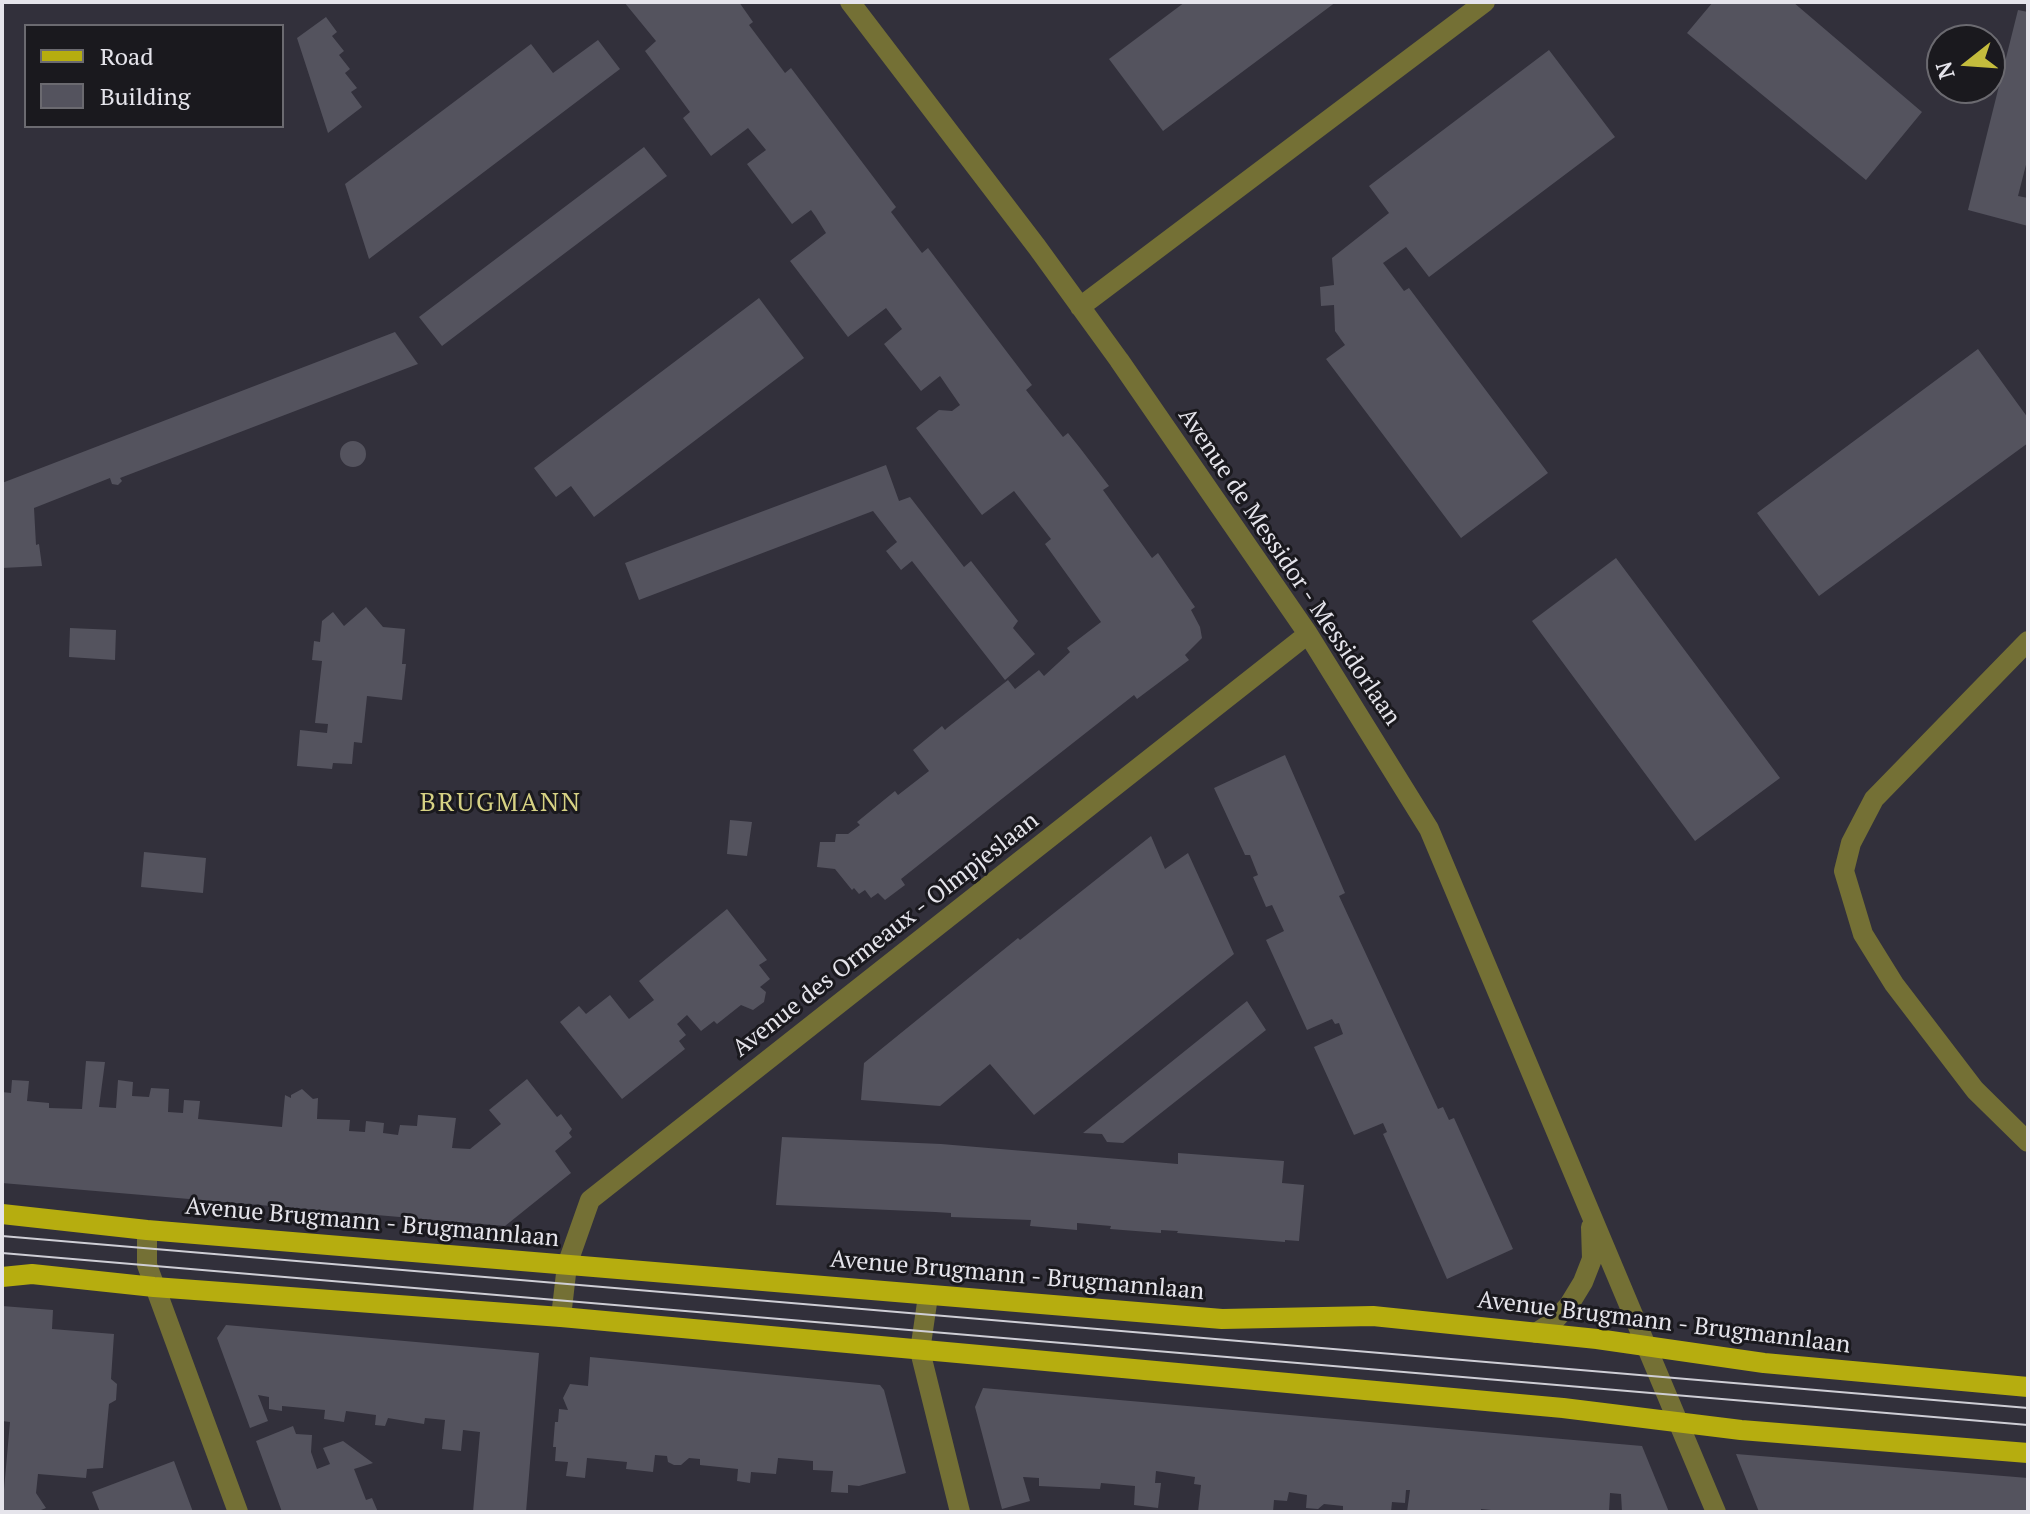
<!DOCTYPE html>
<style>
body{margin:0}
#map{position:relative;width:2030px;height:1514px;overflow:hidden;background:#32303b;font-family:"PT Serif",serif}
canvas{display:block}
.frame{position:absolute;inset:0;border:4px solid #e5e4eb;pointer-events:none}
.legend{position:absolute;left:24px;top:24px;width:260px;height:104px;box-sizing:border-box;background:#1a191e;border:2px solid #6b6a70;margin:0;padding:10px 14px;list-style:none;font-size:24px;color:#e5e4eb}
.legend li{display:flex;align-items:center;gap:16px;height:40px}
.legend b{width:40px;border:2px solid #6b6a70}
.north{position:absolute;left:1926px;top:24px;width:80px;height:80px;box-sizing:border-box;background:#1a191e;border:2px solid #6b6a70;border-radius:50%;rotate:253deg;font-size:22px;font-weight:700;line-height:32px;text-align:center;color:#e5e4eb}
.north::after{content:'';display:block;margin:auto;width:28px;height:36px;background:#c4bc3d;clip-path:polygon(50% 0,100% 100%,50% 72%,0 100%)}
</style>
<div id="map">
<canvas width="2030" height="1514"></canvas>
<div class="frame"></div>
<ul class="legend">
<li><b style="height:10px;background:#b6ad0f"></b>Road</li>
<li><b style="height:22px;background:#54535e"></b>Building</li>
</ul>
<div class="north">N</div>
</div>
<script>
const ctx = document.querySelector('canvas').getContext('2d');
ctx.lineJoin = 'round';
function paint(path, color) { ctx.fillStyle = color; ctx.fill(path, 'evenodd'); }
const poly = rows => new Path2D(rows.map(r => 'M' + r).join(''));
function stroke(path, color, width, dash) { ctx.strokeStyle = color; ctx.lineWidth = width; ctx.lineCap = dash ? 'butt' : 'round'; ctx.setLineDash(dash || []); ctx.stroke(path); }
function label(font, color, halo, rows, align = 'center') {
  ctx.font = font + ' "PT Serif",serif'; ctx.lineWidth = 6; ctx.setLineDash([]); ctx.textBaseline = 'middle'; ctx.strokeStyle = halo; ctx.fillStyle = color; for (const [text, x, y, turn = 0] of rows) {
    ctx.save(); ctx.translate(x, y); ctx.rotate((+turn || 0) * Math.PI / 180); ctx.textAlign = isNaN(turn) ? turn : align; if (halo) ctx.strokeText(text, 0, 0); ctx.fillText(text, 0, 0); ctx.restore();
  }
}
paint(poly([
 [624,2,739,2,753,22,749,25,785,73,791,68,896,207,891,212,922,253,928,248,1032,385,1026,390,1063,437,1068,433,1080,448,1109,486,1103,490,1152,558,1158,553,1195,607,1191,610,1200,627,1202,638,1185,655,1189,660,1137,699,1134,695,1003,798,901,879,905,885,885,900,878,893,871,898,865,890,859,894,854,888,852,890,835,869,817,867,820,842,835,842,836,834,848,834,860,825,857,822,895,791,898,795,929,771,913,750,942,726,945,730,947,728,1008,680,1015,689,1039,670,1044,676,1070,652,1067,648,1101,622,1045,544,1051,539,1014,491,982,515,916,428,939,410,952,411,960,405,940,376,921,391,884,344,902,329,886,308,848,337,790,261,826,233,816,217,811,210,792,224,747,164,766,150,748,128,711,156,683,118,690,112,645,51,656,41],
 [1185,2,1336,2,1163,131,1109,59],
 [1713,2,1793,2,1922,112,1866,180,1687,33],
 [2018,10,2028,12,2028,157,2018,196,2028,198,2028,226,1968,210],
 [326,17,337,32,332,36,344,51,339,55,350,69,345,73,357,88,351,92,362,107,328,133,297,38],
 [598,40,620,69,369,259,345,184,531,44,553,73],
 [1549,50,1615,137,1429,277,1406,247,1383,263,1404,291,1409,288,1548,473,1461,538,1326,359,1345,345,1335,331,1334,305,1321,306,1320,287,1334,285,1332,258,1389,213,1369,186],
 [644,147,667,176,442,346,419,317],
 [759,298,804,358,594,517,571,486,556,497,534,468],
 [395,332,418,364,120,478,122,481,118,485,112,484,110,478,34,508,36,545,39,544,42,566,2,568,2,483],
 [1978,349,2028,418,2028,443,1819,596,1757,513],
 '340 454a13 13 0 1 1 26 0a13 13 0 1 1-26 0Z',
 [886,465,899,501,910,497,964,567,971,561,1018,621,1013,628,1035,654,1005,680,912,561,901,570,886,551,897,542,873,511,639,600,625,563],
 [1616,558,1780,778,1695,841,1532,621],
 [366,607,383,627,405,629,402,664,406,664,402,700,367,696,362,743,354,742,352,764,333,763,332,769,297,766,300,730,327,733,328,724,315,723,322,661,312,660,314,641,320,642,322,621,333,612,344,626],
 [70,628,116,630,115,660,69,657],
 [1285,755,1345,893,1339,896,1438,1109,1443,1107,1449,1120,1454,1118,1513,1249,1447,1279,1383,1134,1387,1132,1383,1123,1354,1135,1314,1047,1343,1034,1339,1023,1335,1024,1332,1019,1307,1030,1266,940,1284,931,1272,905,1266,907,1253,877,1258,875,1250,855,1245,855,1214,788],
 [730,820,752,822,747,856,727,854],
 [1151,836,1165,869,1188,853,1234,954,1034,1115,990,1064,940,1106,861,1100,864,1063,1018,938,1020,940],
 [144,852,206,858,203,893,141,887],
 [727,909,767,960,759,965,770,979,760,987,766,992,764,1002,753,1010,741,1005,717,1024,714,1021,701,1031,687,1015,677,1024,686,1035,679,1041,685,1049,622,1099,560,1022,579,1006,586,1014,610,995,629,1019,654,1000,639,981],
 [1247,1001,1266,1030,1123,1143,1107,1142,1102,1134,1083,1133],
 [86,1061,105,1062,99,1107,116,1108,118,1080,133,1082,132,1096,149,1097,151,1088,169,1089,168,1112,183,1113,184,1100,200,1101,198,1119,282,1127,285,1095,291,1098,291,1095,302,1089,313,1099,318,1098,317,1119,350,1120,349,1131,365,1132,366,1121,384,1123,383,1133,398,1135,400,1125,417,1126,418,1115,456,1118,452,1148,470,1149,501,1124,489,1110,527,1079,557,1117,561,1114,572,1129,569,1133,572,1137,555,1151,571,1173,505,1226,2,1183,2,1092,11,1093,12,1080,29,1081,27,1101,49,1103,49,1108,82,1109],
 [782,1137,941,1144,1178,1164,1178,1153,1284,1161,1282,1183,1304,1185,1299,1241,1285,1240,1285,1242,1177,1233,1178,1231,1161,1230,1161,1233,1110,1229,1111,1226,1077,1223,1077,1230,1030,1226,1031,1220,951,1217,951,1213,935,1212,776,1205],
 [2,1306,53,1310,52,1329,114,1334,111,1379,117,1384,116,1400,109,1404,103,1468,87,1469,86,1478,38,1474,36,1493,46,1508,36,1512,2,1512,10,1422,2,1421],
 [226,1325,539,1353,526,1512,473,1512,480,1432,463,1430,461,1451,442,1449,445,1420,425,1418,424,1424,388,1418,385,1426,375,1425,376,1415,346,1411,344,1422,324,1419,325,1410,282,1406,282,1411,269,1409,269,1397,258,1395,268,1421,250,1428,217,1338],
 [590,1357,880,1385,884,1390,906,1473,859,1486,848,1485,848,1493,831,1492,833,1471,813,1470,813,1461,778,1458,776,1474,751,1472,750,1483,737,1481,738,1469,700,1465,700,1459,689,1458,681,1465,674,1465,668,1462,667,1456,655,1455,653,1472,626,1469,627,1462,587,1458,585,1478,566,1476,568,1462,555,1461,556,1447,553,1447,555,1422,558,1422,559,1409,568,1410,563,1398,570,1384,588,1386],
 [983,1388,1642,1446,1669,1512,1622,1512,1621,1494,1610,1493,1609,1512,1491,1512,1491,1510,1481,1509,1481,1512,1407,1512,1410,1490,1406,1490,1405,1503,1392,1502,1391,1512,1343,1512,1343,1506,1324,1504,1318,1509,1306,1508,1307,1495,1289,1492,1287,1501,1274,1500,1273,1512,1198,1512,1201,1485,1194,1484,1195,1477,1156,1471,1155,1483,1161,1483,1158,1508,1134,1505,1135,1486,1101,1483,1100,1489,1039,1486,1039,1478,1023,1477,1030,1501,1002,1509,975,1407],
 [293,1426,296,1434,312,1435,311,1452,317,1469,330,1464,323,1448,343,1441,373,1463,354,1469,366,1500,372,1498,378,1512,282,1512,256,1441],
 [1736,1454,2028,1478,2028,1512,1759,1512],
 [174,1461,193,1512,100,1512,92,1492]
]), '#54535e');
stroke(poly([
 [850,2,1037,247,1119,360,1308,634,1429,829,1716,1512],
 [1080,307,1485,2],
 [2028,641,1874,799,1851,843,1844,871,1863,934,1894,984,1975,1090,2028,1142],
 [147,1230,147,1265,238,1512],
 [928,1296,920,1351,960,1512],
 [561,1317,567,1265,590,1200,1308,634],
 [1536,1333,1553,1322,1569,1305,1583,1282,1592,1259,1591,1227]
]), '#747035', 20);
stroke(poly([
 [2,1214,147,1230,1222,1319,1373,1316,1597,1339,1764,1363,2028,1387],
 [2,1277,32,1274,154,1287,561,1317,1563,1408,1741,1430,2028,1453]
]), '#b6ad0f', 20);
stroke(poly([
 [2,1236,2028,1408],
 [2,1253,2028,1425]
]), '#cfced6', 2);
label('24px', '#e5e4eb', '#1a191e', [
 ["Avenue de Messidor - Messidorlaan",1289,567,56],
 ["Avenue des Ormeaux - Olmpjeslaan",886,935,-38],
 ["Avenue Brugmann - Brugmannlaan",372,1223,5],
 ["Avenue Brugmann - Brugmannlaan",1017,1276,5],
 ["Avenue Brugmann - Brugmannlaan",1664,1323,7]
]);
ctx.letterSpacing = '2px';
label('26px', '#d7d284', '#1a191e', [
 ["BRUGMANN",501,804]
]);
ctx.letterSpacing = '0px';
</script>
